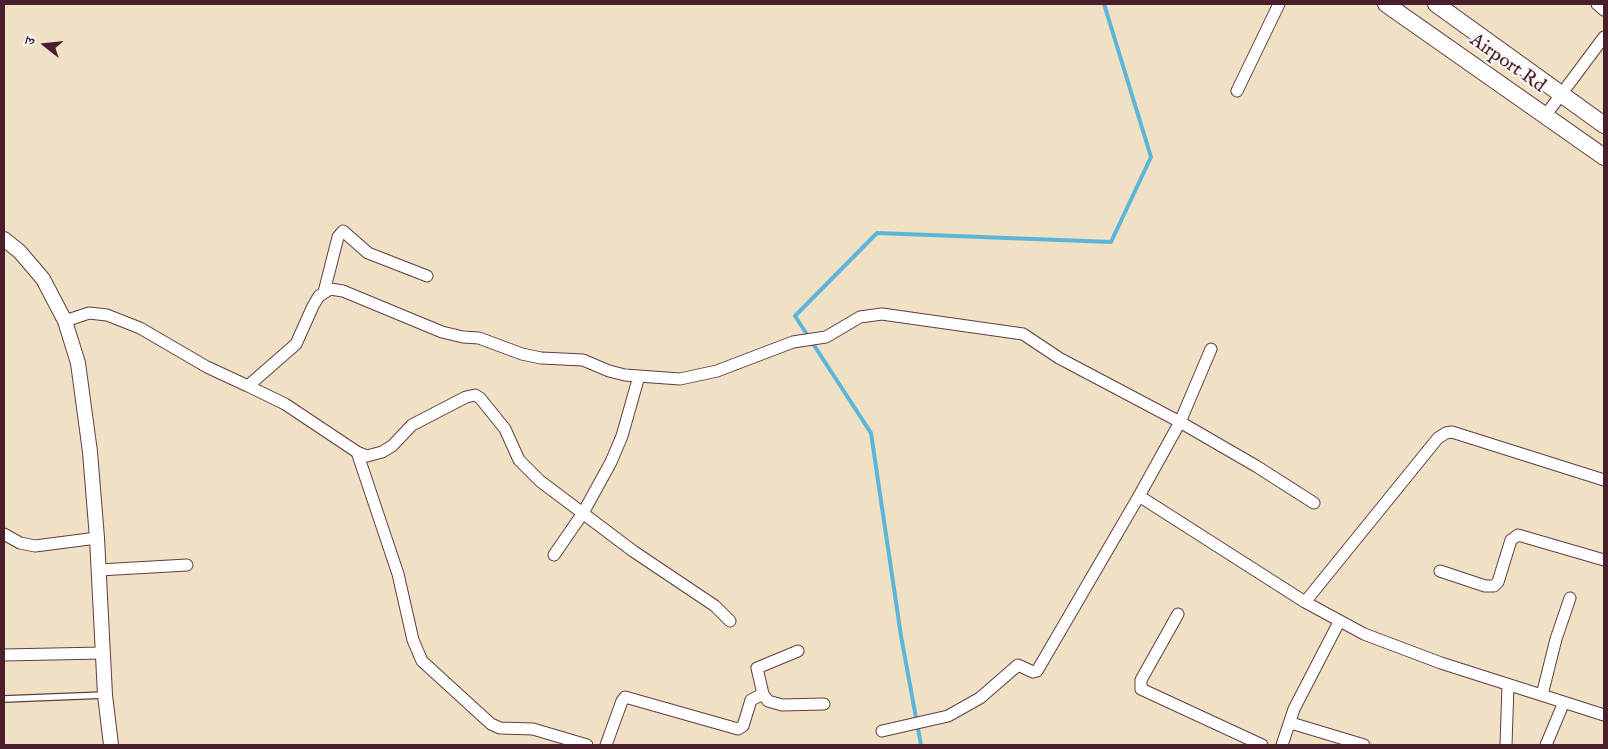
<!DOCTYPE html>
<meta charset="utf-8">
<style>
body{margin:0}
#map{position:relative;width:1608px;height:749px;overflow:hidden;background:#f0e1c4;font-family:"IM FELL English","Noto Serif Devanagari",serif}
canvas{display:block}
.frame{position:absolute;inset:0;border:5px solid #4a1f2b;pointer-events:none}
.north{position:absolute;left:20px;top:20px;width:50px;height:50px;-webkit-text-stroke:4px #f6f6f2;paint-order:stroke;rotate:286deg;font-size:14px;font-weight:700;line-height:20px;text-align:center;color:#4a1f2b}
.north::after{content:'';display:block;margin:auto;width:18px;height:22px;background:#4a1f2b;clip-path:polygon(50% 0,100% 100%,50% 72%,0 100%)}
</style>
<div id="map">
<canvas width="1608" height="749"></canvas>
<div class="frame"></div>
<div class="north">उ</div>
</div>
<script>
const ctx = document.querySelector('canvas').getContext('2d');
ctx.lineJoin = 'round';
const poly = rows => new Path2D(rows.map(r => 'M' + r).join(''));
function stroke(path, color, width, dash) { ctx.strokeStyle = color; ctx.lineWidth = width; ctx.lineCap = dash ? 'butt' : 'round'; ctx.setLineDash(dash || []); ctx.stroke(path); }
function label(font, color, halo, rows, align = 'center') {
  ctx.font = font + ' "IM FELL English",serif'; ctx.lineWidth = 4.5; ctx.setLineDash([]); ctx.textBaseline = 'middle'; ctx.strokeStyle = halo; ctx.fillStyle = color; for (const [text, x, y, turn = 0] of rows) {
    ctx.save(); ctx.translate(x, y); ctx.rotate((+turn || 0) * Math.PI / 180); ctx.textAlign = isNaN(turn) ? turn : align; if (halo) ctx.strokeText(text, 0, 0); ctx.fillText(text, 0, 0); ctx.restore();
  }
}
stroke(poly([
 [921,745,901,636,871,433,795,316,877,233,1111,242,1151,157,1104,4]
]), '#5cb6d9', 4);
const service = poly([
 [4,699,105,695]
]);
const minor = poly([
 [1597,4,1604,10],
 [1237,91,1279,4],
 [1545,116,1604,37],
 [324,292,338,237,343,231,368,253,427,276],
 [65,321,89,313,107,315,140,328,207,367,248,386],
 [357,452,398,574,413,640,422,661,491,724,500,728,533,729,587,745],
 [1139,496,1180,422,1211,349],
 [4,534,20,543,35,546,97,538],
 [554,555,583,513,611,462,622,436,639,376],
 [99,570,187,565],
 [1440,571,1485,586,1494,586,1498,582,1511,540,1518,535,1604,560],
 [1305,602,1438,438,1446,433,1452,432,1604,480],
 [1178,614,1141,680,1141,689,1262,745],
 [730,621,715,606,633,551,540,481,519,460,505,429,480,398,475,395,466,397,412,425,392,446,382,452,367,456,357,452,285,404,248,386,296,344,313,306,319,296,330,289,343,291,442,332,463,337,479,338,522,354,541,358,583,360,609,371,625,375,680,379,717,371,793,342,826,337,860,317,882,314,1023,334,1059,358,1180,422,1256,466,1314,503],
 [798,651,757,668,763,694,768,701,782,705,824,704],
 [4,655,102,653],
 [1542,695,1556,639,1570,598],
 [1291,723,1364,745],
 [882,731,948,716,980,698,1018,665,1033,672,1037,671,1139,496,1305,602,1364,634,1441,663,1604,715],
 [606,745,622,701,625,697,738,729,743,726,751,700,763,694],
 [1282,745,1294,709,1339,622],
 [1506,745,1508,685],
 [1546,745,1564,702]
]);
const tertiary = poly([
 [4,239,20,252,43,279,65,321,78,363,90,452,97,538,105,695,111,745]
]);
const primary = poly([
 [1386,4,1604,157],
 [1436,4,1604,125]
]);
stroke(service, '#633c42', 8);
stroke(minor, '#633c42', 13);
stroke(tertiary, '#633c42', 16);
stroke(primary, '#633c42', 18);
stroke(service, '#fff', 5.5);
stroke(minor, '#fff', 11);
stroke(tertiary, '#fff', 14);
stroke(primary, '#fff', 16);
label('19px', '#4a1f2b', '#f6f6f2', [
 ["Airport Rd",1507,64,35]
]);
</script>
